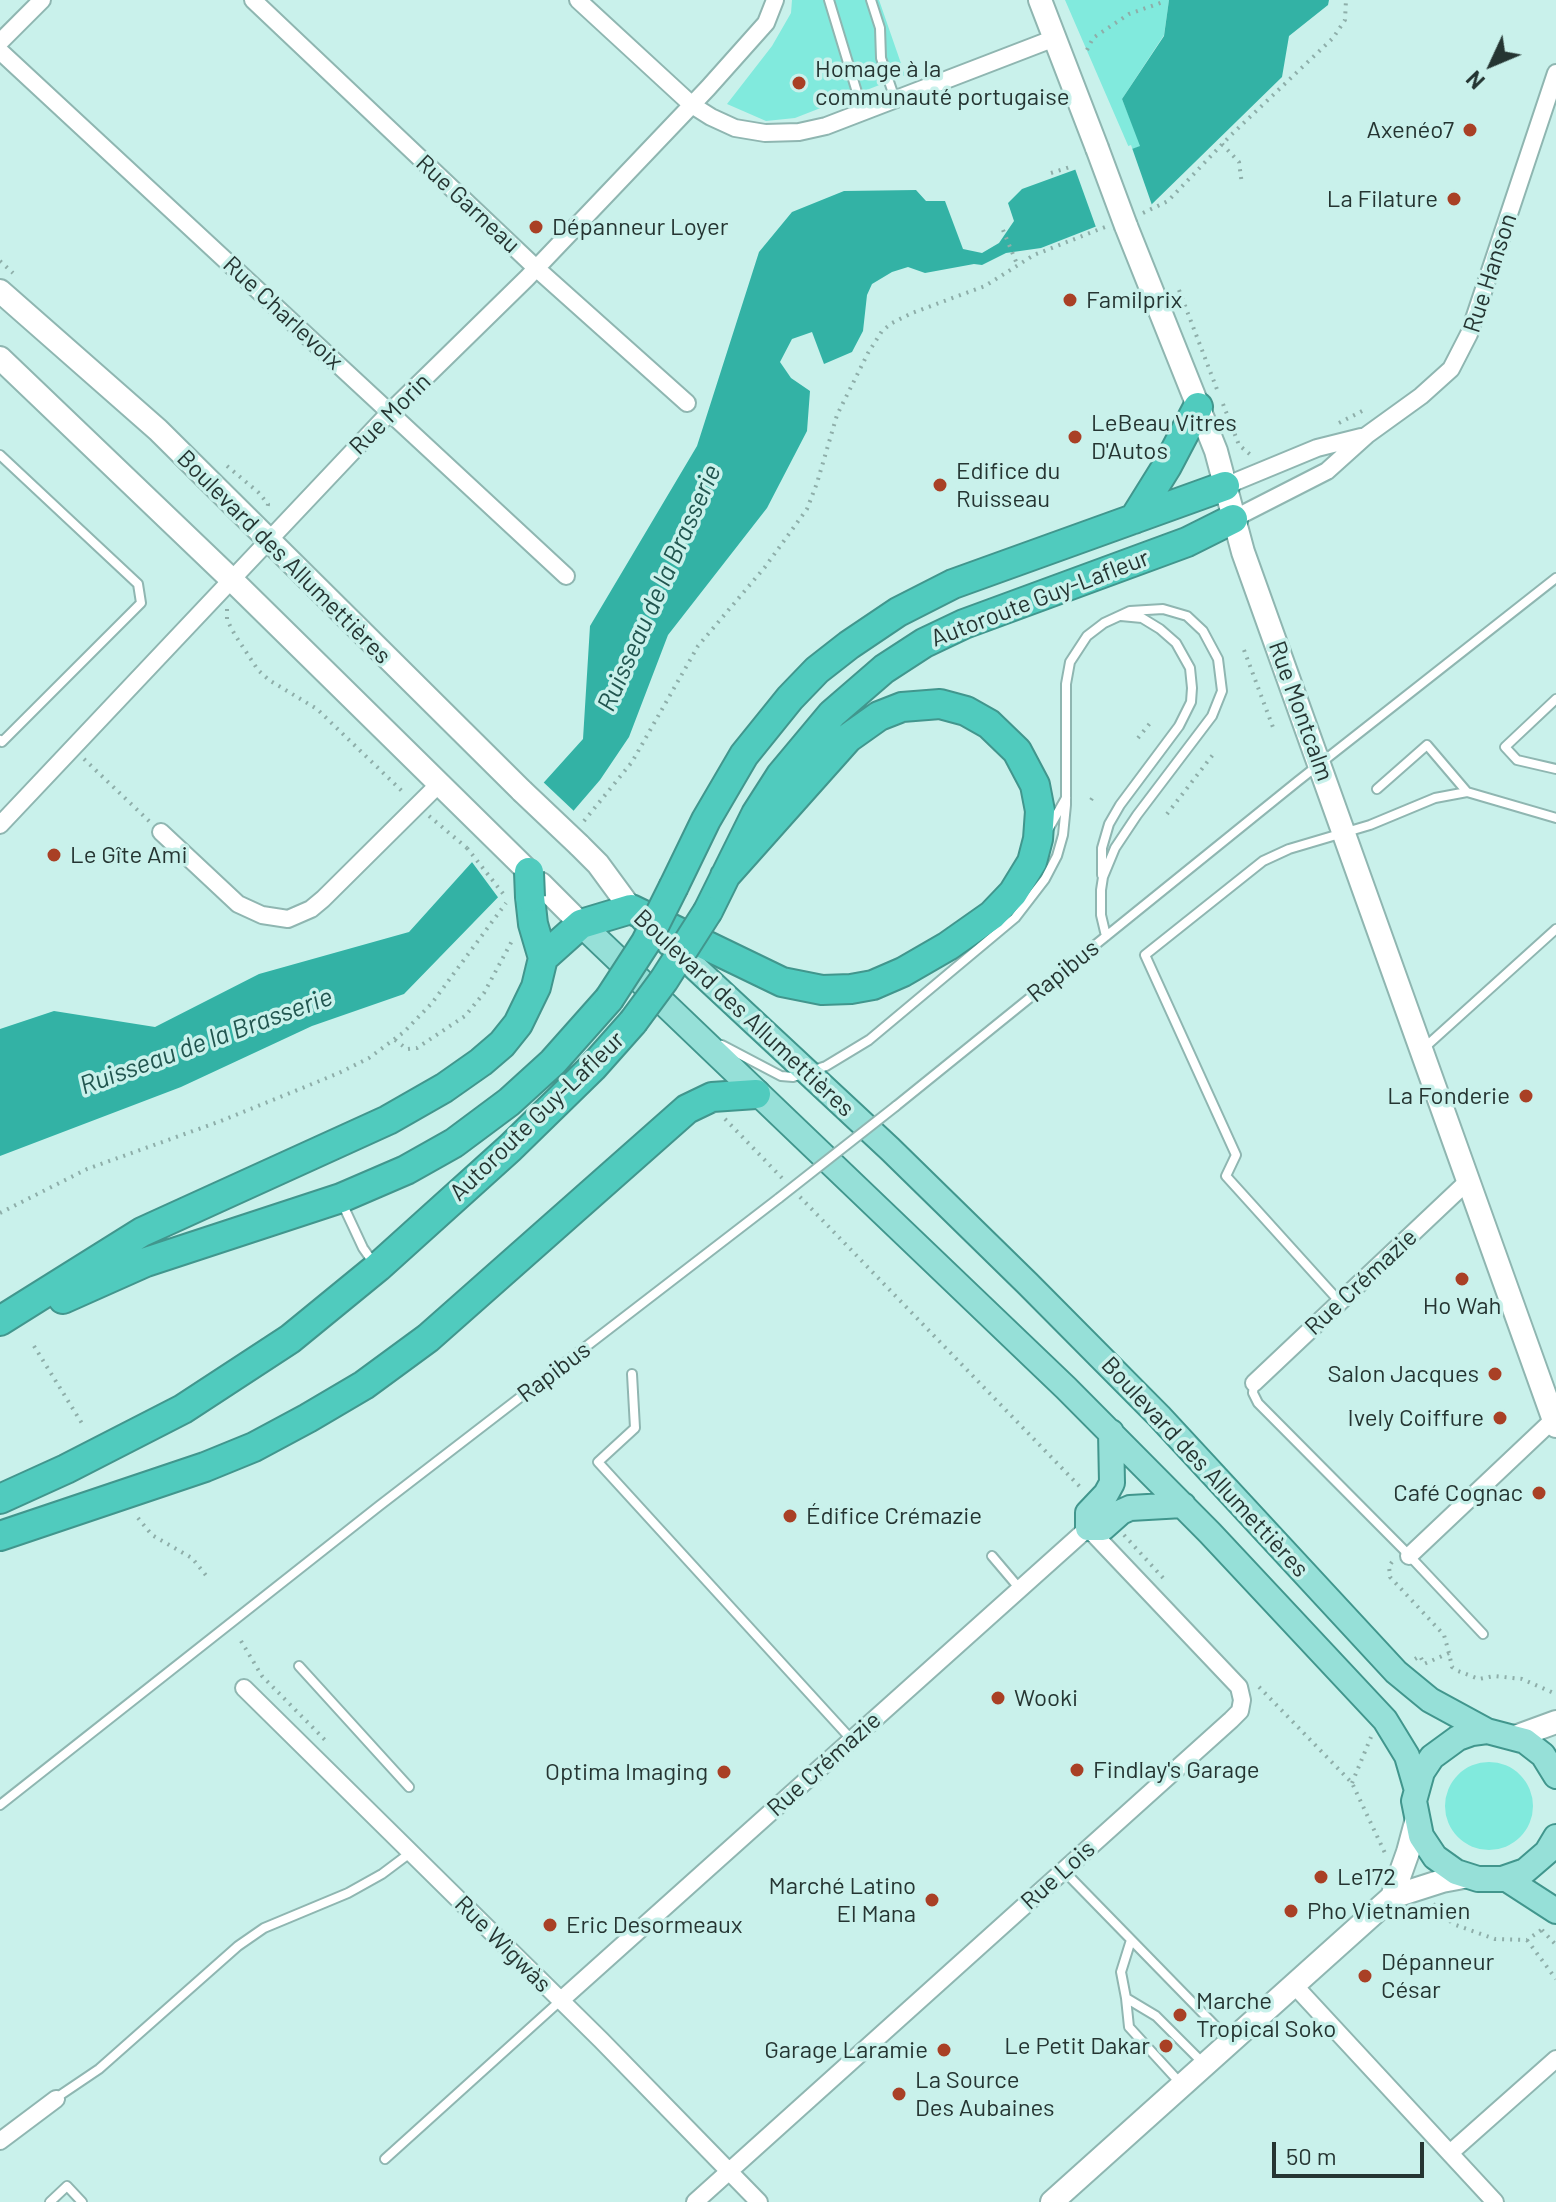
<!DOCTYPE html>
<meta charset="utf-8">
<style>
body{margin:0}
#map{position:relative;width:1556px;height:2202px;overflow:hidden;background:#c9f1eb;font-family:Barlow,sans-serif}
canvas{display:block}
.north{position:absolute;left:1452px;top:24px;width:80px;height:80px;-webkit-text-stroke:6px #c9f1eb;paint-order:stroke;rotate:226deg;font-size:22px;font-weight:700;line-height:32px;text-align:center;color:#253532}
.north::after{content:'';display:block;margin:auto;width:28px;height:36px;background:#253532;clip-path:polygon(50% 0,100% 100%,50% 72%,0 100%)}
.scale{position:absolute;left:1272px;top:2142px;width:152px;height:36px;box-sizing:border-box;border:4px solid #253532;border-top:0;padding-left:10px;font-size:24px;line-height:28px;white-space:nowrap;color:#253532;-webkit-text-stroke:6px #c9f1eb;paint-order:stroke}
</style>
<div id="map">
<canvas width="1556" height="2202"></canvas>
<div class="north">N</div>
<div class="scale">50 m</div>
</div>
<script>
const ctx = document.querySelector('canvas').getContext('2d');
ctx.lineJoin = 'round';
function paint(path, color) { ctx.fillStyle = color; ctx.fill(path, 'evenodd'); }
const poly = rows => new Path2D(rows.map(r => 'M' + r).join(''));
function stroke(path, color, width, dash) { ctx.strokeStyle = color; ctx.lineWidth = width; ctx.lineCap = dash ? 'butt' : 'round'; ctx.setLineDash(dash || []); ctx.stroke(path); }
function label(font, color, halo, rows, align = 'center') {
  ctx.font = font + ' Barlow,sans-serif'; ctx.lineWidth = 7; ctx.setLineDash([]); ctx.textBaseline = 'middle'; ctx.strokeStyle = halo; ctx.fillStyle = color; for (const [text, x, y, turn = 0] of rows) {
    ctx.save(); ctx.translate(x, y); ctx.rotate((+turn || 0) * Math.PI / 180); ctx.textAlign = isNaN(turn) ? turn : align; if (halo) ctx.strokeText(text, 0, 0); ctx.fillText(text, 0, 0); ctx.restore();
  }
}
paint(poly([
 [792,0,879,0,905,75,795,118,766,121,727,104,772,46,791,13],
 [1065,0,1169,0,1164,35,1122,99,1141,146,1130,150],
 '1445 1806a44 44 0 1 1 88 0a44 44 0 1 1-88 0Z'
]), '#81eadd');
paint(poly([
 [1169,0,1329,0,1328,5,1289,36,1282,77,1151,205,1041,248,1006,253,982,265,974,264,925,273,908,267,892,272,872,284,867,295,863,331,852,352,824,364,812,332,792,339,780,362,791,378,810,391,807,431,767,508,668,635,629,737,600,780,508,887,404,994,312,1026,181,1087,0,1156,0,1029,54,1011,155,1027,259,974,409,932,583,739,590,626,697,446,759,252,792,212,844,191,916,190,926,201,945,201,963,249,982,253,999,243,1014,221,1008,203,1022,189,1140,146,1122,99,1164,36]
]), '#33b2a5');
paint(poly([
 [1131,145,1153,208,1097,230,1074,166],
 [540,779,576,813,500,900,469,858]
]), '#c9f1eb');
const service = poly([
 [829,0,863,112],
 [871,0,880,28,881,58,895,99],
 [0,455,138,584,141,603,2,742,0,740],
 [1556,699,1505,747,1517,760,1556,769],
 [1377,789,1427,745,1467,792],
 [1049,828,1066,798],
 [1102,875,1102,848,1109,824,1120,805,1179,726,1191,702,1192,688,1190,668,1176,643,1160,629,1142,618,1121,616],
 [722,1045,781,1076,793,1077,826,1066,869,1040,1015,918,1045,879,1057,856,1063,835,1066,805,1066,684,1070,662,1087,636,1104,623,1130,611,1163,609,1187,616,1203,631,1218,659,1222,691,1212,716,1137,815,1115,848,1103,877,1101,890,1101,915,1106,936],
 [1423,1049,1556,929],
 [896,1106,1298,781,1556,578],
 [342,1203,363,1248,375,1265],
 [1339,1301,1226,1176,1236,1155,1145,955,1263,861,1289,849,1370,825,1435,798,1467,792,1556,818],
 [632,1374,635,1428,598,1462,851,1739],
 [1254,1383,1253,1393,1258,1403,1404,1550,1483,1634],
 [992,1556,1020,1589],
 [299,1666,409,1787],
 [0,1805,379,1506,779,1198],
 [1064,1871,1231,2042],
 [1131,1940,1121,1972,1126,1998,1156,2016,1204,2064],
 [1126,1998,1129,2027,1182,2085],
 [56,2098,99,2069,238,1946,264,1928,348,1893,382,1874,410,1853],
 [385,2159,560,2001],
 [50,2202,67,2186,82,2202]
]);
const minor = poly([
 [253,0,536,268,687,403],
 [578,0,692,105,711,117,735,128,765,133,799,132,826,126,1055,38],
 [0,42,42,0],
 [0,51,566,576],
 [1225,486,1317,448,1361,437],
 [1233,519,1327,471,1367,435,1421,396,1451,369,1469,334,1556,73],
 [0,825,390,412,527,278,708,88,766,23,775,0],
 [161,832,238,904,262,915,288,919,311,909,323,899,438,785],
 [1254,1383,1468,1181],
 [1409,1556,1554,1419],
 [244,1688,601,2040,759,2202],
 [1294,1985,1495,2202],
 [560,2001,1088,1528,1239,1687,1242,1700,1240,1711,1231,1720,695,2202],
 [0,2141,56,2099],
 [1450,2153,1556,2059]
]);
const secondary = poly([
 [1040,0,1097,148],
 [1126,226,1216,451,1243,552,1556,1426],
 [0,291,158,430,522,791],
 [0,358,232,580,529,872],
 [579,845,598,864,631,909],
 [541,884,581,924],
 [1515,1737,1556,1722],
 [1392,1897,1408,1852,1416,1822],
 [1052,2202,1392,1897,1442,1881,1469,1876]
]);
const primary = poly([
 [644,920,890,1149,1028,1284,1159,1416,1396,1672,1430,1700,1487,1731],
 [581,924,1066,1388,1210,1533,1385,1720,1407,1756,1416,1787],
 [1111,1432,1112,1483,1106,1494,1088,1513,1088,1528,1103,1528,1121,1512,1130,1508,1183,1505],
 [1556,1776,1543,1755,1525,1741,1487,1731,1472,1733,1458,1738,1432,1757,1422,1772,1414,1801,1421,1836,1435,1857,1456,1872,1478,1879,1502,1879,1525,1871,1547,1852,1556,1837],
 [1505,1878,1556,1911]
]);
const motorway = poly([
 [1134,519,1167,466,1198,407],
 [674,886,706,820,744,755,790,698,817,670,849,645,898,612,953,584,1225,486],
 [708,911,756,814,781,775,832,714,884,669,924,643,964,624,1187,542,1233,519],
 [543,958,581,924,631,909,782,982,822,990,851,989,873,985,903,972,948,946,992,915,1013,893,1032,862,1038,839,1040,811,1035,785,1017,751,989,724,966,711,940,704,902,707,879,716,848,738,725,876],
 [63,1299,146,1262,341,1198,406,1170,454,1143,509,1102,553,1062,609,999],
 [0,1321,142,1232,388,1120,444,1088,481,1062,502,1044,518,1024,536,987,543,958,533,924,530,897],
 [0,1499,66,1469,183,1409,290,1339,378,1267,510,1148,593,1067,633,1022],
 [0,1536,205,1467,254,1447,308,1418,364,1385,428,1338,687,1109,712,1097,756,1094]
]);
stroke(service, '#8fb6b1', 12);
stroke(minor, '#8fb6b1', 20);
stroke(secondary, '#8fb6b1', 26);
stroke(primary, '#41968d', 28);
stroke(motorway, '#41968d', 32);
stroke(poly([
 [1087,50,1093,38,1129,14,1163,2],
 [1222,144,1239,162,1242,185],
 [1051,173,1070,167],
 [1143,213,1168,201,1230,136,1333,38,1345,20,1346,0],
 [1003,230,1017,264],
 [0,261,13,273],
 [1179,290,1218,392],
 [1223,404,1239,445,1253,457],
 [1339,423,1366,409],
 [227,466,258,492,268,504,267,511],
 [227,609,227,620,235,635,258,670,269,680,317,709,405,794],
 [1244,650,1274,730],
 [1138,738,1151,722],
 [84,759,150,822],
 [1091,800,1095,794],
 [1167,814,1215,752],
 [429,816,467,848],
 [584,821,632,762,698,646,765,567,807,509,817,483,837,415,868,353,882,331,892,323,912,313,985,286,1034,255,1105,227],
 [395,1040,407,1049,417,1048,465,1016,484,993,513,939],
 [725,1119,783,1179],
 [800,1197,1083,1490],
 [0,1213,87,1169,221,1121,339,1073,369,1058,404,1032,432,1003,506,903],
 [34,1346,83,1425],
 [138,1518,152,1535,192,1558,209,1579],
 [1124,1535,1164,1579],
 [1392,1562,1389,1566,1390,1577,1444,1635,1449,1653],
 [241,1641,262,1676,327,1742],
 [1415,1659,1420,1656,1424,1664,1449,1653,1452,1667,1458,1671,1479,1679,1494,1676,1522,1679,1556,1694],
 [1259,1687,1352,1783,1385,1853],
 [1352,1783,1371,1737],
 [1433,1904,1453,1924,1495,1939,1527,1940,1544,1928],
 [1542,1930,1556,1945],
 [1527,1940,1556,1979]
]), '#8eaea9', 4, [2, 6]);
stroke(service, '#fff', 8);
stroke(minor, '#fff', 16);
stroke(secondary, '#fff', 22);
stroke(primary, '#96e0d8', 24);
stroke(motorway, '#50cbbe', 28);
const serviceBridge = poly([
 [779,1198,896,1106]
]);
const secondaryBridge = poly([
 [1097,148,1126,226],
 [522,791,579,845]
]);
const motorwayBridge = poly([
 [529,872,530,897],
 [609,999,646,942,674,886],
 [633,1022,664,980,708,911]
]);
stroke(serviceBridge, '#8fb6b1', 12, []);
stroke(secondaryBridge, '#8fb6b1', 26, []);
stroke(motorwayBridge, '#41968d', 32, []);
stroke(poly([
 [467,848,505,896]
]), '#8eaea9', 4, [2, 6]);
stroke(serviceBridge, '#fff', 8);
stroke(secondaryBridge, '#fff', 22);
stroke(motorwayBridge, '#50cbbe', 28);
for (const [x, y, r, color] of [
 [799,83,8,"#a94025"],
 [1470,130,8,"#a94025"],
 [1454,199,8,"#a94025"],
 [536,227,8,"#a94025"],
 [1070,300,8,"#a94025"],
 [1075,437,8,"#a94025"],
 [940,485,8,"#a94025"],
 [54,855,8,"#a94025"],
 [1526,1096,8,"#a94025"],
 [1462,1279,8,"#a94025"],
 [1495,1374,8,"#a94025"],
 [1500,1418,8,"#a94025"],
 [1539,1493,8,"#a94025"],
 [790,1516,8,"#a94025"],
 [998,1698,8,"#a94025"],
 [1077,1770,8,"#a94025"],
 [724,1772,8,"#a94025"],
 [1321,1877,8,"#a94025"],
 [932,1900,8,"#a94025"],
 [1291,1911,8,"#a94025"],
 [550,1925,8,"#a94025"],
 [1365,1976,8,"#a94025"],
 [1180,2015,8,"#a94025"],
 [1166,2046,8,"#a94025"],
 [944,2050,8,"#a94025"],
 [899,2094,8,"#a94025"]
]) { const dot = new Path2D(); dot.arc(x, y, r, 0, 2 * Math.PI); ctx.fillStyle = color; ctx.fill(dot); stroke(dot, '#c9f1eb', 3); }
label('24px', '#253532', '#c9f1eb', [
 ["Homage à la",815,69],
 ["communauté portugaise",815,97],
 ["Axenéo7",1454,130,"right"],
 ["La Filature",1438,199,"right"],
 ["Dépanneur Loyer",552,227],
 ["Familprix",1086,300],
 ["LeBeau Vitres",1091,423],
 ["D'Autos",1091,451],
 ["Edifice du",956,471],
 ["Ruisseau",956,499],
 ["Le Gîte Ami",70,855],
 ["La Fonderie",1510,1096,"right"],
 ["Ho Wah",1462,1306,"center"],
 ["Salon Jacques",1479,1374,"right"],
 ["Ively Coiffure",1484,1418,"right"],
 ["Café Cognac",1523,1493,"right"],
 ["Édifice Crémazie",806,1516],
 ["Wooki",1014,1698],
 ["Findlay's Garage",1093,1770],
 ["Optima Imaging",708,1772,"right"],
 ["Le172",1337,1877],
 ["Marché Latino",916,1886,"right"],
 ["El Mana",916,1914,"right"],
 ["Pho Vietnamien",1307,1911],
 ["Eric Desormeaux",566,1925],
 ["Dépanneur",1381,1962],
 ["César",1381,1990],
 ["Marche",1196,2001],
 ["Tropical Soko",1196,2029],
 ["Le Petit Dakar",1150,2046,"right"],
 ["Garage Laramie",928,2050,"right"],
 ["La Source",915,2080],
 ["Des Aubaines",915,2108]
], 'left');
label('24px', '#253532', '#c9f1eb', [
 ["Rue Garneau",468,204,43],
 ["Rue Hanson",1490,273,-72],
 ["Rue Charlevoix",283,313,43],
 ["Rue Morin",390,414,-45],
 ["Boulevard des Allumettières",284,557,45],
 ["Autoroute Guy-Lafleur",1040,598,-21],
 ["Rue Montcalm",1301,711,70],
 ["Rapibus",1063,971,-39],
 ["Boulevard des Allumettières",744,1013,43],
 ["Autoroute Guy-Lafleur",537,1116,-44],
 ["Rue Crémazie",1361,1282,-43],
 ["Rapibus",554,1372,-37],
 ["Boulevard des Allumettières",1205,1467,47],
 ["Rue Crémazie",824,1764,-42],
 ["Rue Lois",1058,1875,-42],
 ["Rue Wìgwàs",503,1944,45]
]);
label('italic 26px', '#21554f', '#c9f1eb', [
 ["Ruisseau de la Brasserie",659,588,-66],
 ["Ruisseau de la Brasserie",206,1041,-20]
]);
</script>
